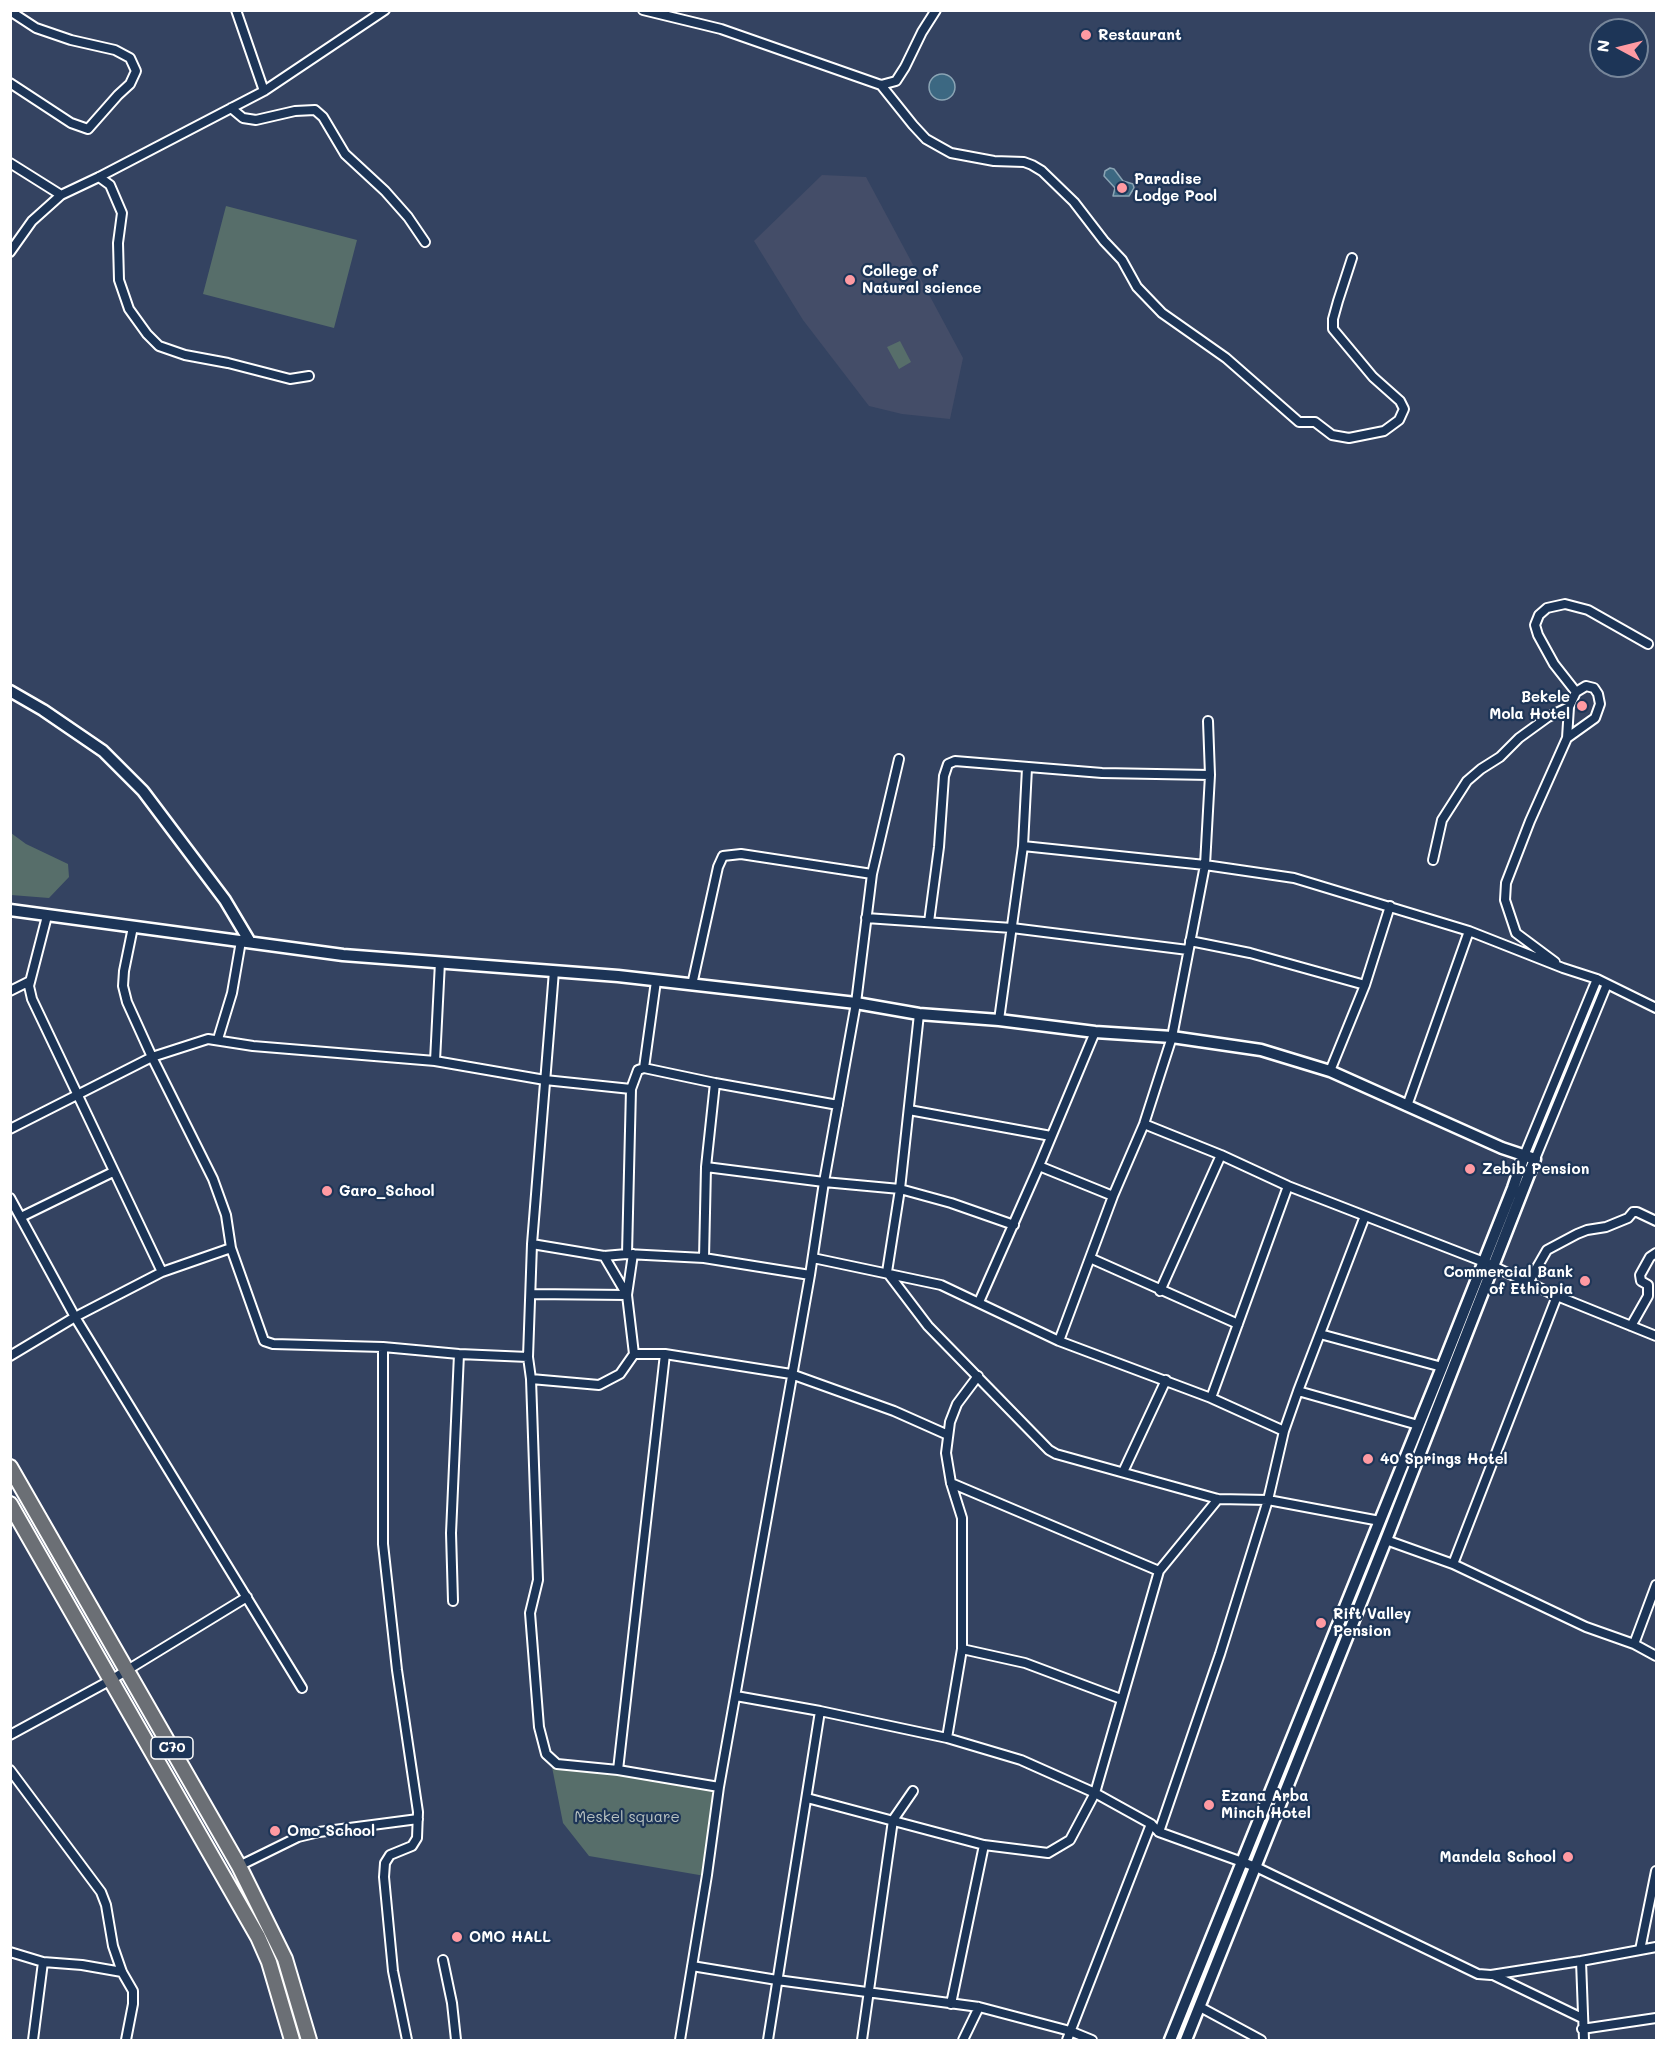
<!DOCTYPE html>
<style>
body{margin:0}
#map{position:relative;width:1667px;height:2051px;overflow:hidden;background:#344361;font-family:Mali,sans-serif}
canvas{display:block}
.frame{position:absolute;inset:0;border:12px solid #fff;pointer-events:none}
.north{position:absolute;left:1589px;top:18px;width:60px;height:60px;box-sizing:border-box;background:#1d3557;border:2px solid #77869a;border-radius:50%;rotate:277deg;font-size:16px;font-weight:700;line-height:24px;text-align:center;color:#fff}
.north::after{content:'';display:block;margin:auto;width:21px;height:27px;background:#ff9aa2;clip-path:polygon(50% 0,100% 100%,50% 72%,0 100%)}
</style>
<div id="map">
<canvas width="1667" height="2051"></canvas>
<div class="frame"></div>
<div class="north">N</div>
</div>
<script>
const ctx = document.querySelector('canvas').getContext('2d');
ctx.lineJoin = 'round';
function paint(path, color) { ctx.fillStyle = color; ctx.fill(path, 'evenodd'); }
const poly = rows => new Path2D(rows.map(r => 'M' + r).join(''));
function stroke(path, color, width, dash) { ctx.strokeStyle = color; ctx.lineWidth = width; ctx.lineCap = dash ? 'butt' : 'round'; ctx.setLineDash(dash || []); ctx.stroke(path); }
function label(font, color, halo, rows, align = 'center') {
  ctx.font = font + ' Mali,sans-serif'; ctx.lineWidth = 4.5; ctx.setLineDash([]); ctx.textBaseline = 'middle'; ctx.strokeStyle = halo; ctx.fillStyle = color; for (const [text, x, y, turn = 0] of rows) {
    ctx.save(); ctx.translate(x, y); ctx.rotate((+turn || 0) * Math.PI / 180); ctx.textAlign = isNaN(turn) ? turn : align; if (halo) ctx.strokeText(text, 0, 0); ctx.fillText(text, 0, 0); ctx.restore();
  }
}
paint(poly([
 [822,175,866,177,963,358,950,419,902,414,869,406,803,320,754,241]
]), '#444d68');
paint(poly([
 [226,206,357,240,334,328,203,294],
 [900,341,911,362,899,369,887,347],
 [11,833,26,844,68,864,69,877,49,898,11,895],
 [571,1762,720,1789,705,1876,589,1856,563,1823,552,1767]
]), '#576e6a');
const water = poly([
 '929 87a13 13 0 1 1 26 0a13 13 0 1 1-26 0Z',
 [1110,168,1114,169,1123,181,1133,184,1134,188,1129,196,1113,196,1115,188,1104,176,1105,171,1110,168]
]);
paint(water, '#3c6882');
stroke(water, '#8aa4b4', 1.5);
const street = poly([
 [236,10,264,91],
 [643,10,721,29,881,85,896,81,905,67,922,32,936,10],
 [10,11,36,28,71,40,115,50,130,58,136,71,130,84,118,95,88,129,71,123,10,83],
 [881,85,913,125,926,139,942,148,951,153,994,161,1024,162,1032,165,1042,171,1074,202,1104,241,1122,260,1137,287,1162,313,1226,358,1299,422,1315,422,1332,435,1349,438,1384,431,1399,420,1404,409,1400,401,1373,377,1333,329,1333,319,1338,301,1352,258],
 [231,108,243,118,256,120,295,111,315,110,323,117,345,154,385,191,408,217,425,242],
 [10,163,61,195],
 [99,177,110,185,122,213,118,243,119,280,129,309,147,334,159,346,185,355,228,363,290,379,309,376],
 [10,252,32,221,61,195,99,177,264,91,385,10],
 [1576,692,1554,664,1538,635,1535,625,1539,615,1547,608,1565,604,1588,610,1648,644],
 [1023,846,1205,865,1294,878,1469,931,1563,968,1597,979,1656,1008],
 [1433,860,1442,820,1467,781,1481,769,1500,757,1519,738,1548,717,1569,707],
 [47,916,29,986,32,999,162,1272],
 [866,918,1012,928,1188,950],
 [929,922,939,847,944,776,948,764,955,761,1102,773,1210,775],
 [133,927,124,971,123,986,127,1002,152,1057,213,1179,226,1215,231,1248,264,1341,273,1344,383,1347,459,1354,528,1357],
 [1190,941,1250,953,1365,985],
 [440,962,435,1061,545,1080,631,1089,638,1070,644,1068,715,1083,838,1105],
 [1555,962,1516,933,1505,900,1506,883,1530,821,1567,738,1569,707,1576,692,1586,686,1594,688,1598,694,1600,704,1595,718,1567,738],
 [554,971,532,1244,528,1357,531,1379,538,1580,530,1613,539,1727,546,1754,557,1764,618,1770,719,1787],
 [692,985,718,867,723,856,741,854,872,874],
 [10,991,30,981],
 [919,1014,900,1189,887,1272,928,1326,1049,1450,1056,1454,1218,1499,1268,1500,1380,1521],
 [999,1020,1023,846,1027,768],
 [218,1039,232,993,241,941],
 [644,1068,656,981],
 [1330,1071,1365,985,1390,906],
 [1407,1106,1469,931],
 [909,1110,1051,1136],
 [1144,1124,1221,1155,1288,1186,1484,1262,1557,1296,1656,1336],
 [10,1129,152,1057,208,1039,253,1046,435,1061],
 [1524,1156,1597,979],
 [1535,1159,1607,984],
 [1039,1166,1113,1196],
 [706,1167,824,1182,900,1189,951,1203,1014,1225],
 [10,1198,75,1317,302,1688],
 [21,1217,113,1172],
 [532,1244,604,1256,627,1254,704,1258,810,1275],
 [627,1254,631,1089],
 [604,1256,627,1295],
 [704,1258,706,1167,715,1083],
 [813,1258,941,1285,1059,1341,1211,1398,1284,1431],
 [1090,1258,1238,1324],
 [1528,1283,1547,1250,1577,1234,1587,1230,1606,1227,1628,1218,1633,1212,1637,1212,1656,1221],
 [1160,1291,1221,1155],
 [531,1294,627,1295],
 [979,1302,1039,1166,1095,1032],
 [1631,1326,1648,1296,1648,1285,1641,1281,1640,1275,1650,1257,1656,1253],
 [1320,1334,1442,1367],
 [1059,1341,1113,1196,1144,1124,1172,1037,1205,865,1210,775,1208,721],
 [383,1347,383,1544,397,1670,418,1812,417,1838,412,1846,390,1855,385,1863,384,1877,393,1971,407,2040],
 [634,1354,665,1354,791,1374,894,1411,948,1435],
 [10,1356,75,1317,162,1272,231,1248],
 [531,1379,599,1385,620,1374,634,1354,627,1295,633,1254],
 [1298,1391,1418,1425],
 [1211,1398,1288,1186],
 [1123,1472,1166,1380],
 [951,1483,1159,1571],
 [1386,1540,1453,1564,1586,1627,1634,1644,1656,1656],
 [1453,1564,1557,1296],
 [453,1601,451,1533,459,1354],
 [1634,1644,1656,1585],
 [962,1649,1025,1663,1121,1699],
 [736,1696,820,1711,947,1738,1021,1760,1095,1793,1151,1824,1159,1832,1256,1867,1478,1974,1491,1975,1581,1961,1656,1947],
 [10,1735,111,1680,247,1597],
 [947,1738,962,1649,962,1518,951,1483,946,1453,950,1422,957,1404,978,1376],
 [10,1770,101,1892,106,1905,113,1946,122,1972,133,1991,133,2004,126,2040],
 [618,1770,665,1354],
 [807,1798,984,1845,1048,1853,1070,1840,1095,1793,1159,1571,1218,1499],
 [1159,1832,1220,1654,1268,1500,1284,1431,1298,1391,1365,1216],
 [239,1866,298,1837,319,1832,418,1819],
 [1640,1950,1656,1871],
 [10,1952,43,1962,82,1965,122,1972],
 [443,1960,452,2003,456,2040],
 [1581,1961,1584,2040],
 [692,1966,777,1980,979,2007,1070,2031,1092,2040],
 [1493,1975,1582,2018],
 [951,2004,984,1845],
 [1200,2007,1261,2040],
 [1582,2029,1656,2018],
 [33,2040,43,1962],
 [680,2040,707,1875,719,1787,810,1275,824,1182,856,1003,872,874,899,759],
 [768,2040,820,1711],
 [862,2040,893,1820,913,1791],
 [963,2040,979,2007],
 [1067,2040,1151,1824]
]);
const secondary = poly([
 [10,691,43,710,103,751,143,791,225,900,250,942],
 [10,910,343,955,618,976,856,1003,919,1014,999,1020,1095,1032,1172,1037,1261,1050,1330,1071,1502,1148,1535,1159,1386,1540,1186,2040],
 [1170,2040,1442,1367,1513,1188,1524,1156]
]);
const highway = poly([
 [10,1467,239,1866,285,1959,309,2040],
 [10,1504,258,1937,269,1962,292,2040]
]);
stroke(street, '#fff', 12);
stroke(secondary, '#fff', 15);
stroke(highway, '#fff', 18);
stroke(street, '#1d3557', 8);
stroke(secondary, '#1d3557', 10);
stroke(highway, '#6b6f75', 14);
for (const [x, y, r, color] of [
 [1086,35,6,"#ff9aa2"],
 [1122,188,6,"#ff9aa2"],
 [850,280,6,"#ff9aa2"],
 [1582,706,6,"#ff9aa2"],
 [1470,1169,6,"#ff9aa2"],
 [327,1191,6,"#ff9aa2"],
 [1585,1281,6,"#ff9aa2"],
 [1368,1459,6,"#ff9aa2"],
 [1321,1623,6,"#ff9aa2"],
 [1209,1805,6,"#ff9aa2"],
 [275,1831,6,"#ff9aa2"],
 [1568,1857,6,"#ff9aa2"],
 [457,1937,6,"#ff9aa2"]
]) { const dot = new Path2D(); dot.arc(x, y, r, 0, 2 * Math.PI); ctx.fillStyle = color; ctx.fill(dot); stroke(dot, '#1d3557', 2); }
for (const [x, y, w] of [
 [172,1748,42]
]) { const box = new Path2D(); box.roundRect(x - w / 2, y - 11, w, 22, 4.5); ctx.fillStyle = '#1d3557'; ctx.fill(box); stroke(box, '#fff', 1.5); }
label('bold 14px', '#fff', null, [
 ["C70",172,1748]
]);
label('bold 15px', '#fff', '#1d3557', [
 ["Restaurant",1098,35],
 ["Paradise",1134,179],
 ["Lodge Pool",1134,196],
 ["College of",862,271],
 ["Natural science",862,288],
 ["Bekele",1570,697,"right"],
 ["Mola Hotel",1570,714,"right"],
 ["Zebib Pension",1482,1169],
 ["Garo_School",339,1191],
 ["Commercial Bank",1573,1272,"right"],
 ["of Ethiopia",1573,1289,"right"],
 ["40 Springs Hotel",1380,1459],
 ["Rift Valley",1333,1614],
 ["Pension",1333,1631],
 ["Ezana Arba",1221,1796],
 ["Minch Hotel",1221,1813],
 ["Omo School",287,1831],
 ["Mandela School",1556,1857,"right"],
 ["OMO HALL",469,1937]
], 'left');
label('15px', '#bcc5c3', '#1d3557', [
 ["Meskel square",627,1817]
]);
</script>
